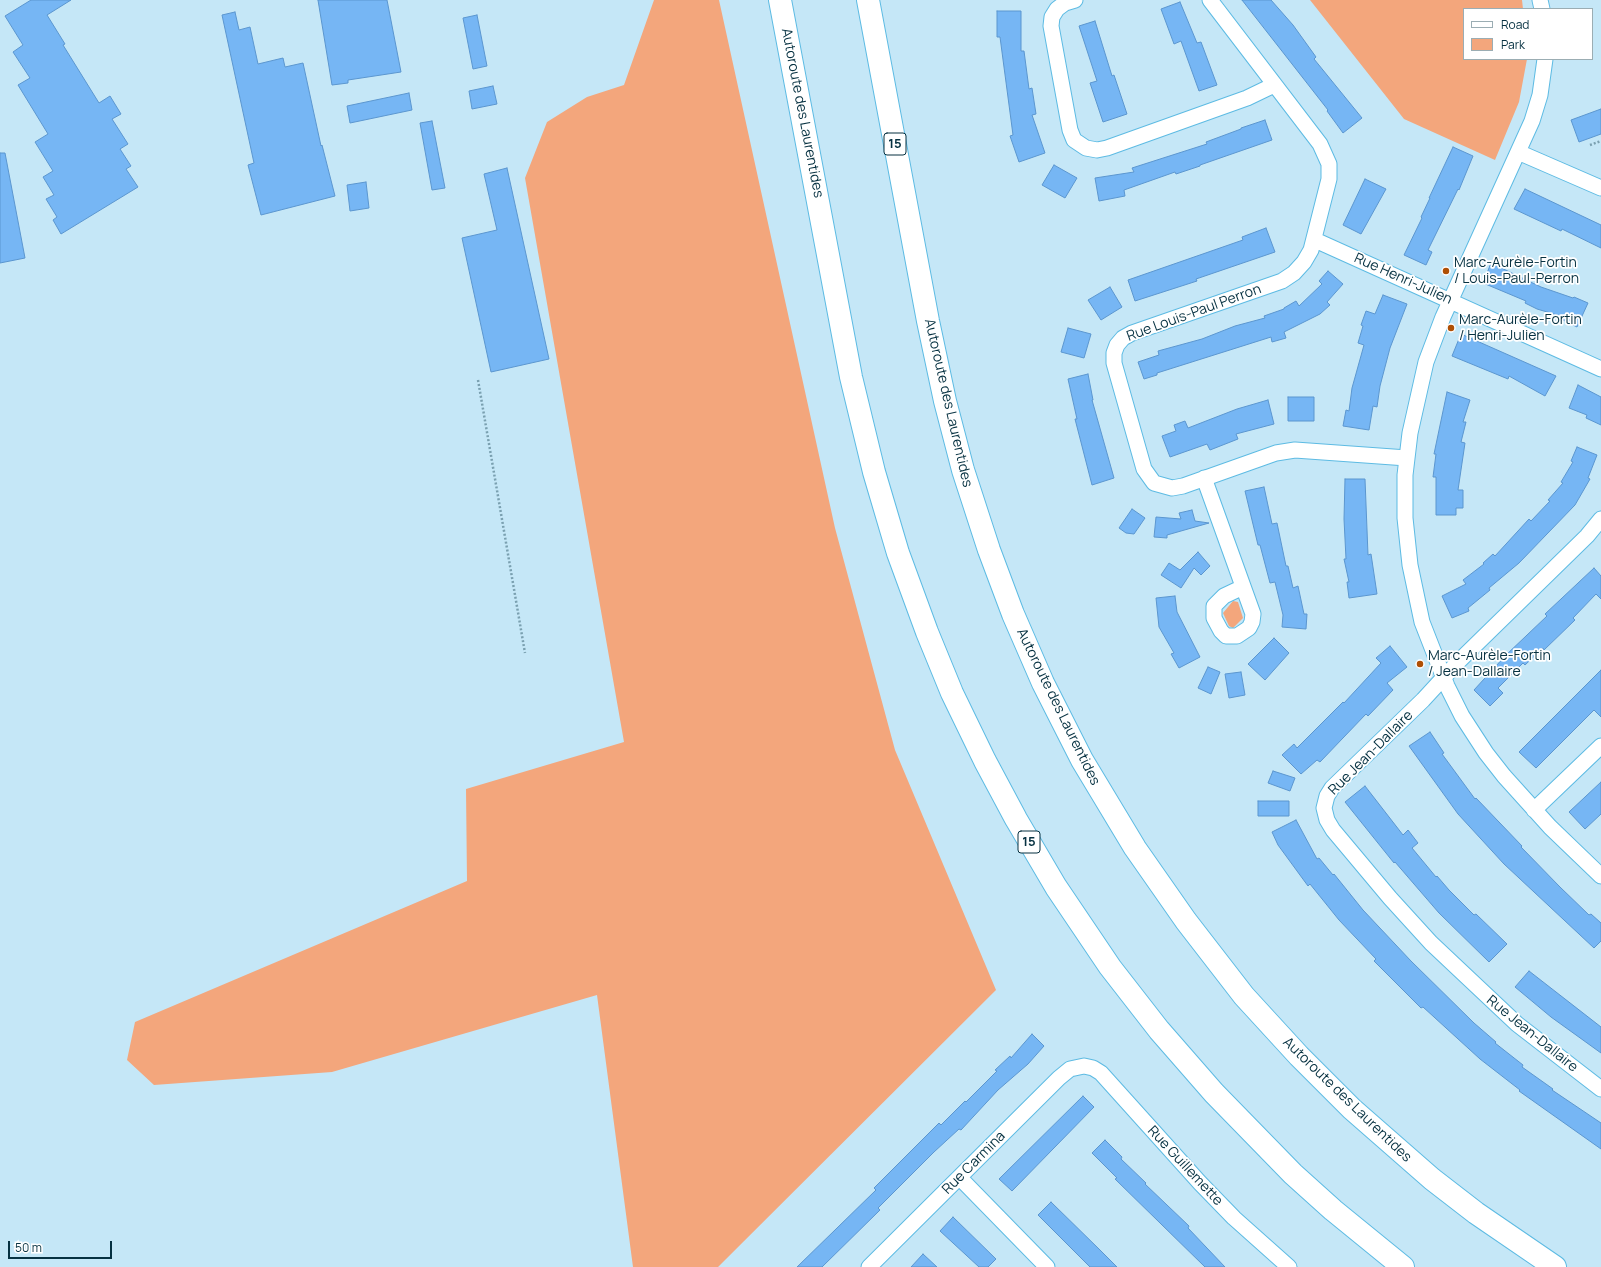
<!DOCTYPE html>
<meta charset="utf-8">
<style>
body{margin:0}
#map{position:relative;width:1601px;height:1267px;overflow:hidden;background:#c5e7f7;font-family:Manrope,sans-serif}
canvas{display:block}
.legend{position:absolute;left:1463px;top:8px;width:130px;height:52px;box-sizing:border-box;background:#fff;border:1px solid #9badb3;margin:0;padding:5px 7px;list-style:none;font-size:12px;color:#063141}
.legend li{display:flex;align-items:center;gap:8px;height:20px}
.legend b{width:20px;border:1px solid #9badb3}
.scale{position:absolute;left:8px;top:1241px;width:104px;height:18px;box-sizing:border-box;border:2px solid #063141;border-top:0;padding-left:5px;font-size:12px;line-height:14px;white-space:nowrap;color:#063141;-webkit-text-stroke:3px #fff;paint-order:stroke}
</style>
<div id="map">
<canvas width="1601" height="1267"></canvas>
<ul class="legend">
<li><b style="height:5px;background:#fff"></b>Road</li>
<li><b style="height:11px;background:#f3a67c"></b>Park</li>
</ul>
<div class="scale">50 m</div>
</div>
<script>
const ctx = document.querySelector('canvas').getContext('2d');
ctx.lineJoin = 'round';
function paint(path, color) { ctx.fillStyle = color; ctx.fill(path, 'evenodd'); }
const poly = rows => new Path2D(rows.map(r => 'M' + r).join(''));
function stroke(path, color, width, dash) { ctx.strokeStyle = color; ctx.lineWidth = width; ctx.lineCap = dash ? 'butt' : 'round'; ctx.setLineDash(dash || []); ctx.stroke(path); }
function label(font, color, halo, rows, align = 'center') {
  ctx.font = font + ' Manrope,sans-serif'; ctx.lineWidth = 3.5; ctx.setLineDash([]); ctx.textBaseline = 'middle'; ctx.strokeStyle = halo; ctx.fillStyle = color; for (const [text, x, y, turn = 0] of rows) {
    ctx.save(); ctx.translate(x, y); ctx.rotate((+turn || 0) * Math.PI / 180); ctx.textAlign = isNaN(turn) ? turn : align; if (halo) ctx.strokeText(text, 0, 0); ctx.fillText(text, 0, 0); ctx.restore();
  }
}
paint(poly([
 [654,0,719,0,835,528,895,750,996,990,718,1267,633,1267,597,995,332,1072,154,1085,127,1060,135,1022,467,881,466,789,624,742,525,178,547,122,587,97,624,85],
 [1310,0,1522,0,1523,9,1464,9,1464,59,1527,59,1519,102,1495,160,1404,119],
 [1233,601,1238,602,1243,618,1233,628,1229,626,1223,613]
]), '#f3a67c');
const building = poly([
 [31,0,71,0,47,15,65,44,63,45,99,103,110,96,121,114,112,119,128,144,120,149,131,166,126,169,138,187,61,234,53,220,57,217,46,199,54,195,43,177,53,171,35,142,48,134,18,85,30,78,13,52,23,45,5,16,31,0],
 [318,0,387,0,401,72,348,80,348,83,332,85,318,0],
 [1242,0,1271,0,1293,25,1316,57,1314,59,1362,118,1343,133,1327,111,1328,110,1242,0],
 [1180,2,1197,43,1201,42,1217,85,1199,91,1181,41,1174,44,1161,9,1180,2],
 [997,11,1021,11,1021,51,1024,51,1029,89,1032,88,1036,114,1032,115,1045,153,1019,162,1010,136,1013,135,1000,37,997,37,997,11],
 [235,12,239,30,250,27,258,64,283,58,285,67,303,63,321,146,322,145,335,196,261,215,248,165,254,163,222,15,235,12],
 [477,15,487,66,473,69,463,18,477,15],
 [1095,21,1112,76,1114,75,1127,114,1103,122,1090,83,1097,81,1079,26,1095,21],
 [493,86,497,104,472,109,469,91,493,86],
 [409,93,412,110,350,123,347,106,409,93],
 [1601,109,1601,134,1579,142,1571,120,1601,109],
 [1265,120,1272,140,1200,165,1200,166,1176,174,1175,172,1124,190,1125,196,1099,201,1095,178,1134,172,1132,168,1207,144,1206,142,1241,129,1241,128,1265,120],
 [432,121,445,188,432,190,420,123,432,121],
 [1453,147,1473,156,1459,190,1458,189,1428,250,1432,252,1426,265,1404,255,1422,218,1421,217,1430,198,1429,198,1453,147],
 [0,153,5,153,25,258,0,263,0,153],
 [1054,165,1077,178,1065,198,1042,185,1054,165],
 [507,168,549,359,491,372,462,238,497,230,484,174,507,168],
 [1365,179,1386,189,1361,234,1343,225,1365,179],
 [366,182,369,208,350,211,347,185,366,182],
 [1525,189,1601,225,1601,248,1562,229,1561,231,1514,209,1525,189],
 [1266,228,1275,252,1196,279,1197,281,1135,301,1128,280,1243,240,1242,237,1266,228],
 [1491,263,1541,287,1573,298,1574,297,1588,303,1577,327,1563,320,1564,317,1537,309,1525,303,1526,301,1483,283,1491,263],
 [1328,271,1343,284,1327,302,1330,305,1320,314,1284,332,1286,338,1272,342,1271,337,1157,373,1157,375,1144,379,1138,362,1159,355,1158,351,1202,339,1235,326,1265,318,1264,316,1284,309,1284,308,1296,301,1299,306,1322,284,1319,281,1328,271],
 [1110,287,1122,307,1101,320,1088,300,1110,287],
 [1383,295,1407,304,1390,348,1380,386,1377,407,1373,406,1369,430,1343,426,1346,410,1349,411,1352,388,1364,345,1358,343,1363,326,1361,325,1366,311,1375,314,1383,295],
 [1068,328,1091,334,1084,358,1061,352,1068,328],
 [1461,334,1556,376,1545,396,1509,376,1508,379,1452,356,1461,334],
 [1088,374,1093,400,1092,400,1114,478,1092,485,1075,419,1077,419,1068,379,1088,374],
 [1578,385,1601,397,1601,425,1586,418,1587,415,1569,408,1578,385],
 [1447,392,1470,400,1463,422,1466,422,1461,442,1465,443,1458,490,1463,490,1463,508,1456,508,1456,515,1436,515,1436,477,1433,477,1436,454,1434,454,1447,392],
 [1288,397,1314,397,1314,421,1288,421,1288,397],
 [1268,400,1274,424,1236,434,1238,439,1210,450,1207,444,1170,457,1162,436,1176,431,1174,425,1185,421,1188,428,1237,409,1268,400],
 [1577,447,1597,455,1588,478,1590,479,1575,505,1519,563,1489,588,1490,590,1468,608,1469,611,1452,618,1442,596,1466,584,1463,580,1484,564,1483,563,1493,554,1495,556,1529,519,1531,521,1550,501,1548,500,1563,483,1561,482,1573,462,1571,461,1577,447],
 [1345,479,1365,479,1368,555,1371,554,1377,594,1349,598,1347,582,1349,582,1344,559,1346,559,1344,519,1345,479],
 [1264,487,1272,524,1277,523,1286,566,1288,566,1293,588,1298,586,1304,614,1307,614,1306,629,1282,627,1283,615,1275,582,1270,583,1260,545,1258,545,1245,491,1264,487],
 [1132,509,1145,518,1134,534,1126,533,1119,528,1132,509],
 [1192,510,1195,521,1209,523,1167,535,1167,538,1154,537,1156,517,1181,519,1179,513,1192,510],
 [1198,552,1210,566,1201,575,1194,568,1181,588,1161,575,1169,563,1180,570,1198,552],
 [1594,568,1601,576,1601,599,1596,594,1573,618,1575,620,1544,650,1543,648,1525,665,1523,663,1498,688,1503,693,1490,706,1474,690,1506,655,1547,616,1545,614,1594,568],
 [1175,596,1177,612,1200,657,1179,668,1171,654,1174,653,1159,627,1156,598,1175,596],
 [1274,638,1289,653,1265,680,1248,664,1274,638],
 [1390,646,1407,667,1387,683,1393,690,1368,716,1366,714,1320,762,1317,760,1301,774,1282,755,1294,744,1297,748,1343,702,1344,703,1381,663,1376,658,1390,646],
 [1208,667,1220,672,1211,694,1198,688,1208,667],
 [1601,670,1601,717,1594,710,1536,768,1519,752,1601,670],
 [1241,672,1245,695,1229,698,1225,674,1241,672],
 [1430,732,1444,753,1442,754,1475,799,1476,798,1522,846,1521,847,1560,887,1589,915,1591,914,1601,923,1601,941,1594,948,1504,864,1458,814,1409,746,1430,732],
 [1273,771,1295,778,1290,791,1268,783,1273,771],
 [1601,782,1601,814,1585,829,1569,812,1601,782],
 [1365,786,1403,835,1408,830,1418,843,1412,848,1436,877,1437,876,1449,890,1474,915,1476,914,1507,944,1489,962,1439,913,1395,862,1394,863,1345,802,1365,786],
 [1258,801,1289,801,1289,816,1258,816,1258,801],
 [1296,820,1317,859,1319,858,1333,875,1334,874,1363,910,1411,961,1474,1023,1496,1042,1495,1043,1523,1065,1522,1067,1553,1089,1552,1090,1601,1123,1601,1149,1519,1091,1520,1090,1480,1059,1423,1007,1421,1008,1374,961,1376,959,1339,920,1310,884,1308,886,1278,845,1272,832,1296,820],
 [1529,971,1601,1027,1601,1053,1551,1017,1515,987,1529,971],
 [1032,1034,1044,1046,1028,1064,998,1090,961,1130,959,1129,934,1152,878,1208,880,1210,822,1267,797,1267,876,1190,874,1188,939,1123,941,1125,965,1101,966,1102,997,1071,995,1070,1010,1056,1011,1058,1032,1034],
 [1083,1096,1094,1107,1012,1191,999,1179,1083,1096],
 [1105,1140,1122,1157,1121,1159,1146,1183,1145,1184,1189,1226,1188,1228,1225,1267,1205,1267,1115,1179,1117,1178,1092,1153,1105,1140],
 [1051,1202,1100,1250,1117,1267,1090,1267,1038,1215,1051,1202],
 [953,1217,996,1259,988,1267,979,1267,940,1231,953,1217],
 [923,1254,937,1267,911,1267,923,1254]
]);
paint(building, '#76b6f4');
stroke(building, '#5b96cf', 1);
const minor = poly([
 [1075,0,1065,3,1057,9,1052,17,1051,26,1070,130,1074,140,1086,148,1097,150,1107,148,1247,98,1274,85],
 [1210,0,1320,144,1329,164,1329,179,1311,250,1304,262,1294,273,1282,281,1132,333,1123,338,1117,345,1114,353,1114,363,1144,469,1154,483,1172,488,1183,486,1276,453,1295,450,1407,458],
 [1540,0,1542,9],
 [1545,59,1540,95,1532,121,1443,317,1426,362,1410,433,1405,475,1405,518,1410,565,1422,622,1447,686,1462,716,1486,753,1504,776,1550,827,1601,876],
 [1518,152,1601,188],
 [1315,240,1601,369],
 [1204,478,1253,614,1252,622,1249,628,1237,636,1226,636,1221,631,1214,618,1214,606,1224,596,1243,587],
 [1601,519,1587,536,1458,662,1423,700,1332,788,1327,796,1324,808,1327,820,1333,830,1390,898,1431,943,1517,1024,1601,1089],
 [1534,810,1601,746],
 [960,1178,1047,1267],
 [869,1267,1059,1078,1070,1069,1084,1066,1093,1068,1101,1073,1200,1183,1234,1218,1289,1267]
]);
const motorway = poly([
 [780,0,851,377,874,472,898,553,927,632,952,693,985,761,1016,819,1056,887,1110,967,1159,1030,1214,1093,1293,1174,1333,1210,1403,1267],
 [868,0,928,321,945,401,963,470,989,550,1013,614,1043,683,1082,760,1135,848,1186,921,1244,996,1299,1056,1352,1109,1432,1179,1476,1213,1555,1267]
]);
stroke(minor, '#5dbbe3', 17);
stroke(motorway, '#5dbbe3', 24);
stroke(poly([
 [1590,145,1601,141],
 [478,380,525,653]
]), '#7aa0b0', 2.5, [2, 2]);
stroke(minor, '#fff', 15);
stroke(motorway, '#fff', 22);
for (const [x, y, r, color] of [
 [1446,271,4,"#af4f04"],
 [1451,328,4,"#af4f04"],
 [1420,664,4,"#af4f04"]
]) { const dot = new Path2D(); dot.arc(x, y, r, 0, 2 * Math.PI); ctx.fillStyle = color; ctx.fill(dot); stroke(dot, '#fff', 1.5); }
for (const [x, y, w] of [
 [895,144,22],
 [1029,842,22]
]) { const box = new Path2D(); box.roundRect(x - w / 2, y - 11, w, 22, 3); ctx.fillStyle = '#fff'; ctx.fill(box); stroke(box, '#063141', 1); }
label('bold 13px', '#063141', null, [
 ["15",895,144],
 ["15",1029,842]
]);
label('14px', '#063141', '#fff', [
 ["Autoroute des Laurentides",802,113,79],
 ["Rue Henri-Julien",1403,279,24],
 ["Rue Louis-Paul Perron",1194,313,-20],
 ["Autoroute des Laurentides",948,403,77],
 ["Autoroute des Laurentides",1058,707,64],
 ["Rue Jean-Dallaire",1371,753,-45],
 ["Rue Jean-Dallaire",1532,1034,39],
 ["Autoroute des Laurentides",1347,1100,44],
 ["Rue Carmina",974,1163,-45],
 ["Rue Guillemette",1185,1166,47]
]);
label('14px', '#063141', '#fff', [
 ["Marc-Aurèle-Fortin",1454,263],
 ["/ Louis-Paul-Perron",1454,279],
 ["Marc-Aurèle-Fortin",1459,320],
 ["/ Henri-Julien",1459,336],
 ["Marc-Aurèle-Fortin",1428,656],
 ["/ Jean-Dallaire",1428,672]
], 'left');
</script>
